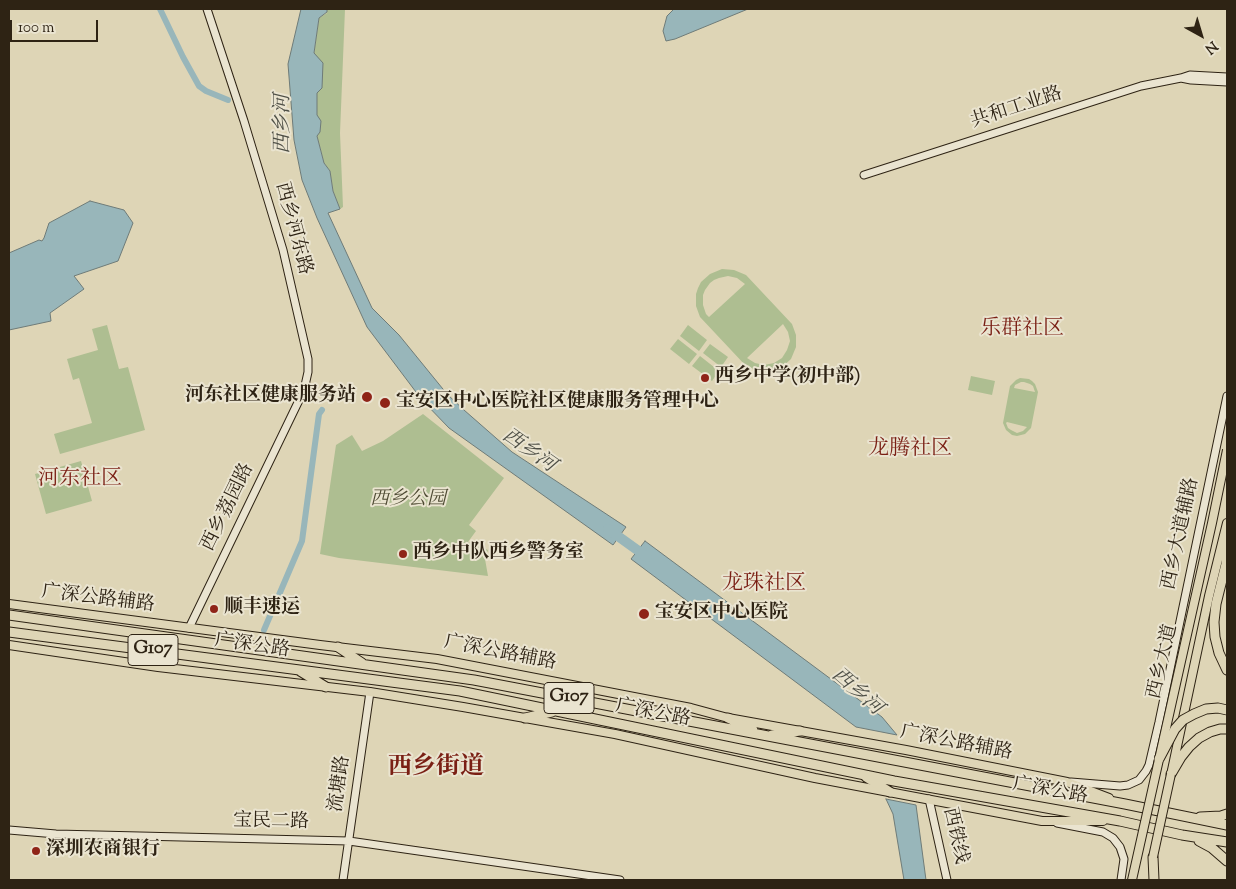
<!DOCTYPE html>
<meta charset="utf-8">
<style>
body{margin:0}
#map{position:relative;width:1236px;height:889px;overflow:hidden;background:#ded5b6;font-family:"Sorts Mill Goudy",serif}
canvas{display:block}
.frame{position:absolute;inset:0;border:10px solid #2e2314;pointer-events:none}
.north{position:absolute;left:1176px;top:10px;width:50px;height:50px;-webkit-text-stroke:4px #eae4d0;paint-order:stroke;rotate:141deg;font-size:14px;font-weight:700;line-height:20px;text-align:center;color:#2e2314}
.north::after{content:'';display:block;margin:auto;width:18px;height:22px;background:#2e2314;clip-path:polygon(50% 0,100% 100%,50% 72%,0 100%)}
.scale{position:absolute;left:10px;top:20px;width:88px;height:22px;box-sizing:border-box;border:2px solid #2e2314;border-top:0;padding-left:6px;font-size:15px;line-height:18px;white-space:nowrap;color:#2e2314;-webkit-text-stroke:4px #eae4d0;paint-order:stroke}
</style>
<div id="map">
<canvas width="1236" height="889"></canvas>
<div class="frame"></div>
<div class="north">N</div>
<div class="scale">100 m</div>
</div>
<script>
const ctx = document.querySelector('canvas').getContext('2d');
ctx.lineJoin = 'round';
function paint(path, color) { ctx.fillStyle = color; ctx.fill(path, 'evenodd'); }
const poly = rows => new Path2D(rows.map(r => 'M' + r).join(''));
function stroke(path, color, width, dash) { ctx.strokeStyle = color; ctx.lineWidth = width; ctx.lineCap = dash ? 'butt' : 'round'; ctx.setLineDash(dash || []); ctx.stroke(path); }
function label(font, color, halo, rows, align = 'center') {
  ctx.font = font + ' "Sorts Mill Goudy","Noto Serif SC",serif'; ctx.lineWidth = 4; ctx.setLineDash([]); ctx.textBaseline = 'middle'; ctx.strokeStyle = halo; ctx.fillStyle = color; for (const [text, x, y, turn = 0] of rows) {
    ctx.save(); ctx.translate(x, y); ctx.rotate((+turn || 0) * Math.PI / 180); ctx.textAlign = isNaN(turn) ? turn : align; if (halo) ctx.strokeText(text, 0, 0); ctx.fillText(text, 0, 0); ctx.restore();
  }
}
paint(poly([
 [327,9,345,9,340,133,343,207,340,209,333,191,330,171,324,163,317,136,317,93,314,53,319,18,327,13],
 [722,269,734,270,746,275,792,324,796,335,796,347,791,359,782,367,776,370,764,372,758,371,746,366,700,317,696,306,696,294,698,288,701,282,710,274],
 [728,276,737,278,745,284,709,317,706,314,703,305,703,295,705,290,710,283,714,280,719,278],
 [783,324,788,332,790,341,787,350,782,358,774,363,764,365,755,363,747,358],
 [107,325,119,369,128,367,145,430,60,454,54,434,92,423,79,378,73,380,67,359,98,350,92,329],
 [688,325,707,340,699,351,680,336],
 [678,339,697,354,689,364,670,349],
 [710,344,728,357,721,367,703,353],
 [700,356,719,371,712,381,692,366],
 [971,376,995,381,992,395,968,390],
 [1020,378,1029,379,1032,381,1035,384,1038,392,1031,428,1025,434,1017,436,1012,435,1006,430,1003,423,1010,386,1016,380],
 [1021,382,1024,382,1030,384,1033,386,1035,392,1014,388,1015,385],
 [1006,423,1007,422,1027,427,1023,431,1017,433,1011,430,1008,428],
 [423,414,504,478,469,525,476,531,468,542,488,550,485,559,488,576,339,558,320,554,336,445,352,435,362,451,383,441],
 [81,461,92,501,46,514,35,474]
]), '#aebe91');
const water = poly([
 [301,9,327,9,327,12,319,18,314,53,323,63,322,88,317,93,317,115,321,121,320,132,317,136,324,163,330,171,333,191,340,209,328,213,372,308,399,335,447,394,464,410,512,452,626,527,613,545,449,428,422,400,367,327,317,218,302,180,294,140,288,64,301,9],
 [674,9,748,9,675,39,666,41,663,31,667,16,674,9],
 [90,201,124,210,133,223,118,261,74,276,84,289,50,313,51,321,9,330,9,253,39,240,42,241,44,238,49,223,90,201],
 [645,541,882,717,897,735,856,727,631,559,645,541],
 [886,799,916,805,926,880,904,880,893,814,886,799]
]);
paint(water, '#98b6ba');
stroke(water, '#6e7b78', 1);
stroke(poly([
 [160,9,183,57,199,86,206,91,228,100],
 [264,630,302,541,319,414,322,410]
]), '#98b6ba', 6);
stroke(poly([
 [608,529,647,557]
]), '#98b6ba', 10);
const secondary = poly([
 [1181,78,1191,80,1227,82],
 [864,175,1141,86,1181,78,1190,75,1227,77],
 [189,628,304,390,308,372,308,359,283,250,244,121,207,9],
 [1071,782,1120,786,1128,785,1139,780,1146,771,1149,765,1159,722,1227,396],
 [929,799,947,880],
 [1057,823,1103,832,1113,838,1120,847,1124,859,1121,880],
 [9,830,56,834,349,841,620,880],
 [343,880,370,692]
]);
const primary = poly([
 [9,604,320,645,437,659,691,708,728,718,906,750,1067,782,1109,798],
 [9,645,158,667,370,692,463,707,615,734,815,778,1042,821,1103,821],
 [1172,770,1209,596,1227,523]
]);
const highway = poly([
 [1227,546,1226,564,1216,604,1214,622,1215,637,1219,653,1227,670],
 [9,615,474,680,1125,804,1227,825],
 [9,632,460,691,894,781,1120,821,1182,835,1227,842],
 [338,647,362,663],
 [300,671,326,687],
 [525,718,552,712],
 [728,718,753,730],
 [772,735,800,731],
 [1171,774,1181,757,1189,747,1199,738,1210,732,1220,729,1227,729],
 [866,777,890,792],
 [1200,817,1221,816,1227,814],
 [1199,841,1212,848,1227,861],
 [1153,857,1154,880]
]);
stroke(secondary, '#2e2314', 9);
stroke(primary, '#2e2314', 10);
stroke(highway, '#2e2314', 11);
stroke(secondary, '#eae4d0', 7);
stroke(primary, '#ded5b6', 8);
stroke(highway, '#ded5b6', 9);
const primaryBridge = poly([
 [1153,857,1171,774],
 [1132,880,1212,523,1227,450]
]);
const highwayBridge = poly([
 [1159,759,1175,729,1183,720,1194,714,1206,709,1218,708,1227,710]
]);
stroke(primaryBridge, '#2e2314', 10, []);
stroke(highwayBridge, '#2e2314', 11, []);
stroke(primaryBridge, '#ded5b6', 8);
stroke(highwayBridge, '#ded5b6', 9);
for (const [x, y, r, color] of [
 [705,378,5,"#8f2418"],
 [367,397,6,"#8f2418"],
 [385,403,6,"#8f2418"],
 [403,554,5,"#8f2418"],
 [214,609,5,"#8f2418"],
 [644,614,6,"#8f2418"],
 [36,851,5,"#8f2418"]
]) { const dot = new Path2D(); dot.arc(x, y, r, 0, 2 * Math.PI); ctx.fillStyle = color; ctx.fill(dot); stroke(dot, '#eae4d0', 2); }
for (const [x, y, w] of [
 [153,650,50],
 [569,698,50]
]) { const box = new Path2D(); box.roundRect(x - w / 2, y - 15.5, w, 31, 4); ctx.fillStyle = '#eae4d0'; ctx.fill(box); stroke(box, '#2e2314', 1); }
label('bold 18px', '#2e2314', null, [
 ["G107",153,650],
 ["G107",569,698]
]);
label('19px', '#2e2314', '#eae4d0', [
 ["共和工业路",1017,109,-18],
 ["西乡河东路",292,229,75],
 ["西乡荔园路",229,508,-64],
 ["西乡大道辅路",1182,534,-78],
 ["广深公路辅路",98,600,7],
 ["广深公路",252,647,8],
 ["广深公路辅路",500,654,11],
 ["西乡大道",1164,662,-77],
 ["广深公路",653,714,11],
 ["广深公路辅路",956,744,11],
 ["流塘路",341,784,-82],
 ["广深公路",1050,792,10],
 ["宝民二路",271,823,1],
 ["西铁线",954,836,77]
]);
label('bold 19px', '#2e2314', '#eae4d0', [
 ["西乡中学(初中部)",715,378],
 ["河东社区健康服务站",356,397,"right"],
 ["宝安区中心医院社区健康服务管理中心",396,403],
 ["西乡中队西乡警务室",413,554],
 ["顺丰速运",224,609],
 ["宝安区中心医院",655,614],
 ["深圳农商银行",46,851]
], 'left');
label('italic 19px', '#4e4a33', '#eae4d0', [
 ["西乡公园",408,501]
]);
label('italic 20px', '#4e4f46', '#eae4d0', [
 ["西乡河",285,124,-90],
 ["西乡河",528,452,35],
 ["西乡河",856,693,41]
]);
label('21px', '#7a1f14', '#eae4d0', [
 ["乐群社区",1022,330],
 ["龙腾社区",910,450],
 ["河东社区",80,480],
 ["龙珠社区",764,585]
]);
label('bold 24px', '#7a1f14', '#eae4d0', [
 ["西乡街道",436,769]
]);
</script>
